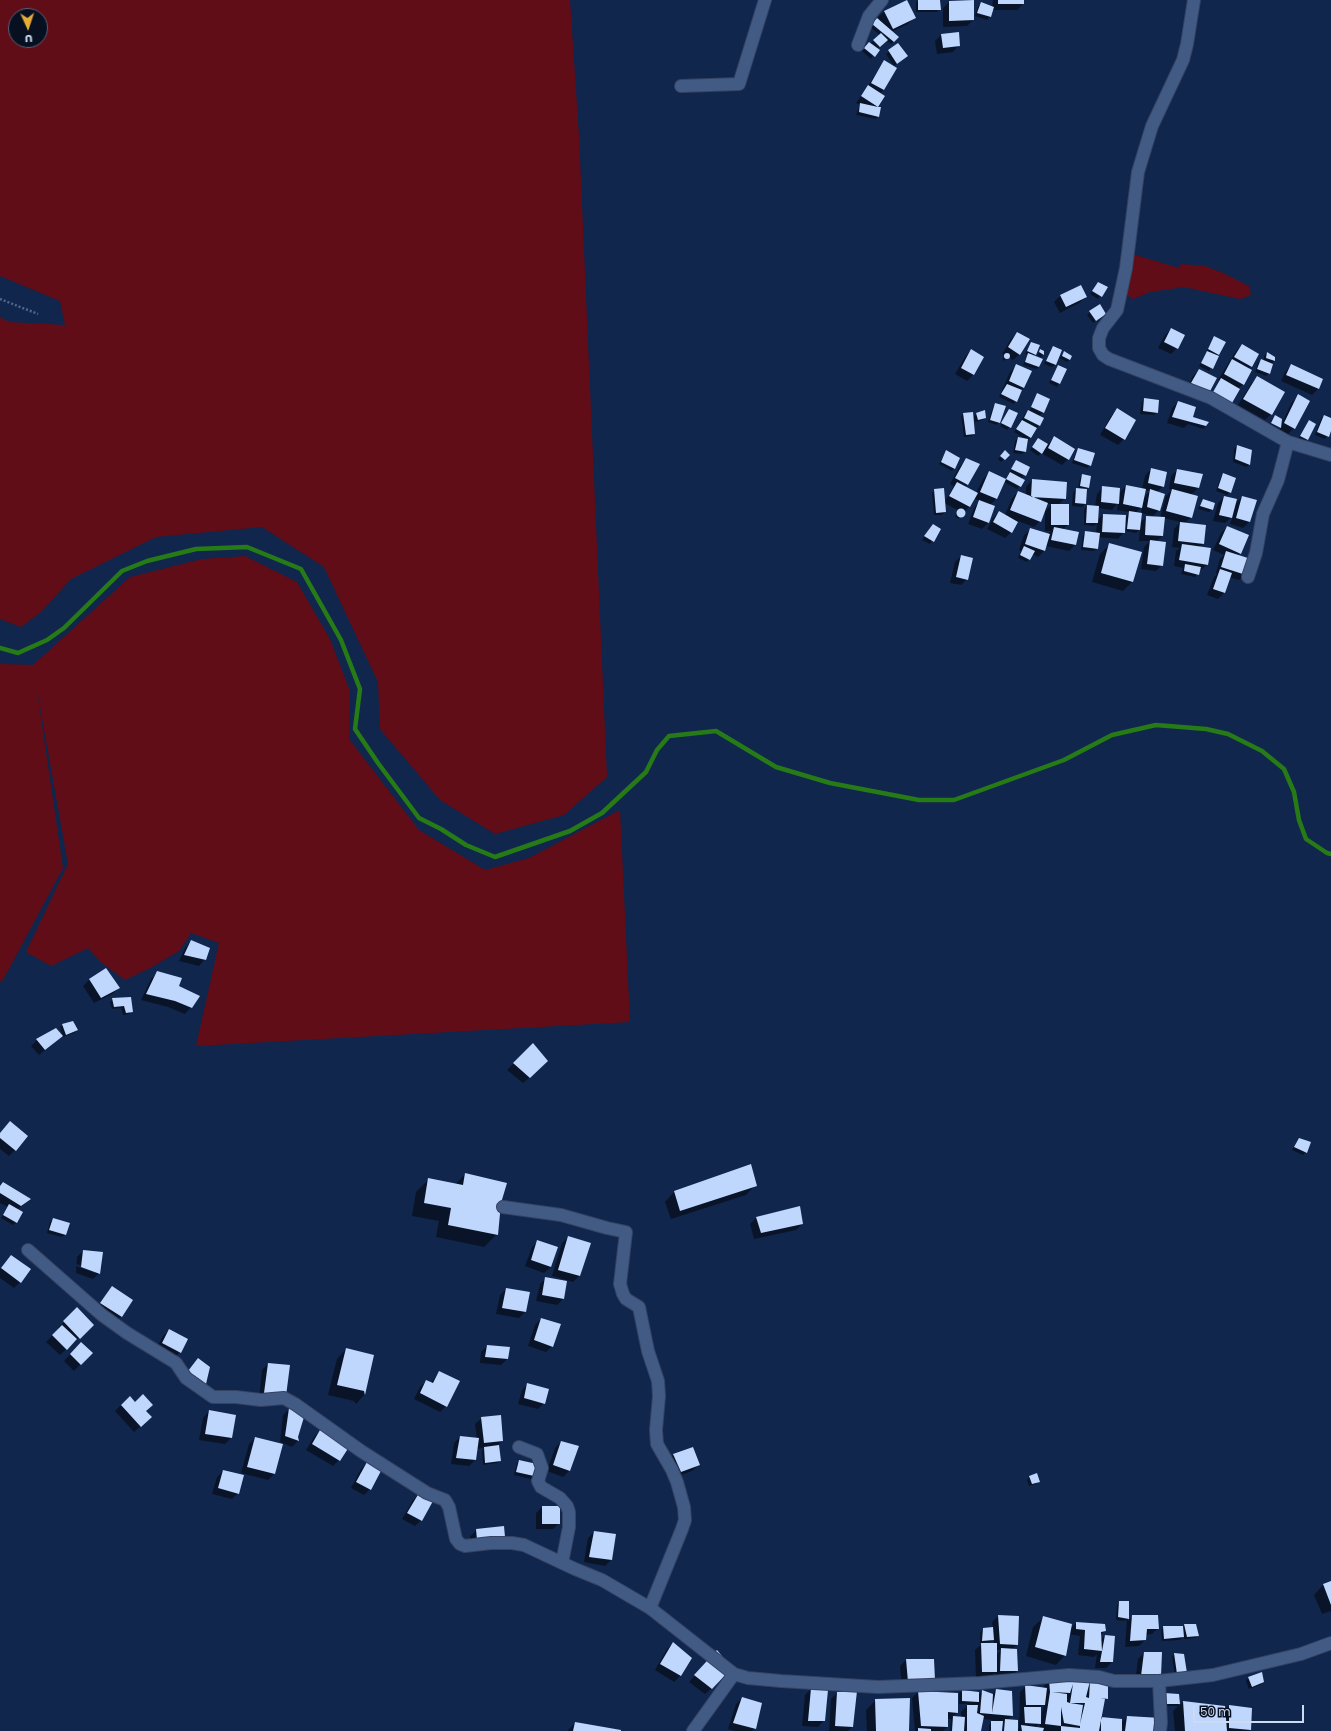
<!DOCTYPE html>
<style>
body{margin:0}
#map{position:relative;width:1331px;height:1731px;overflow:hidden;background:#11264c;font-family:Poppins,sans-serif}
canvas{display:block}
.north{position:absolute;left:8px;top:8px;width:40px;height:40px;box-sizing:border-box;background:#071021;border:1px solid #566175;border-radius:50%;rotate:177deg;font-size:11px;font-weight:700;line-height:16px;text-align:center;color:#ccdbf3}
.north::after{content:'';display:block;margin:auto;width:14px;height:18px;background:#e6ac36;clip-path:polygon(50% 0,100% 100%,50% 72%,0 100%)}
.scale{position:absolute;left:1193px;top:1705px;width:111px;height:18px;box-sizing:border-box;border:2px solid #ccdbf3;border-top:0;padding-left:5px;font-size:12px;line-height:14px;white-space:nowrap;color:#ccdbf3;-webkit-text-stroke:3px #071021;paint-order:stroke}
</style>
<div id="map">
<canvas width="1331" height="1731"></canvas>
<div class="north">U</div>
<div class="scale">50 m</div>
</div>
<script>
const ctx = document.querySelector('canvas').getContext('2d');
ctx.lineJoin = 'round';
function paint(path, color) { ctx.fillStyle = color; ctx.fill(path, 'evenodd'); }
const poly = rows => new Path2D(rows.map(r => 'M' + r).join(''));
function stroke(path, color, width, dash) { ctx.strokeStyle = color; ctx.lineWidth = width; ctx.lineCap = dash ? 'butt' : 'round'; ctx.setLineDash(dash || []); ctx.stroke(path); }
paint(poly([
 [0,0,570,0,579,136,607,777,564,815,495,834,440,800,380,729,378,682,324,567,262,527,156,537,71,579,41,612,21,627,0,619,0,317,9,322,65,325,60,301,0,276],
 [16,16,40,16,40,40,16,40],
 [1132,254,1179,268,1181,264,1205,266,1223,273,1249,286,1251,295,1240,299,1184,287,1150,292,1133,299,1121,291],
 [245,556,297,582,330,639,350,691,349,739,419,830,485,870,529,858,620,810,630,1022,196,1046,219,943,191,933,179,951,152,967,125,980,101,962,88,948,51,966,26,952,68,864,36,684,63,868,3,980,0,982,0,664,33,665,130,577,202,559]
]), '#610d17');
paint(poly([
 [918,0,939,0,940,9,937,12,916,12,916,3],
 [993,0,1023,0,1023,4,1017,10,992,10,990,17,987,20,975,16,978,6,981,4,992,7],
 [973,1,973,20,967,26,943,27,943,8,949,2],
 [885,11,914,18,908,24,891,32,898,37,891,44,886,40,877,49,871,59,862,51,880,35,870,27,877,20,881,23,878,17],
 [941,35,959,45,953,52,937,54,935,41],
 [898,44,904,59,894,66,886,54],
 [884,61,884,90,879,94,883,96,876,107,878,116,876,119,856,115,860,105,856,103,868,86],
 [1080,286,1086,297,1079,303,1060,313,1054,302,1060,296],
 [1096,286,1106,288,1098,299,1090,294],
 [1090,312,1105,314,1093,323,1087,315],
 [1171,329,1177,348,1171,354,1158,348,1165,335],
 [1018,333,1020,354,1013,360,1008,357,1004,361,1002,359,1006,356,1002,354,1011,339],
 [1214,337,1218,354,1209,371,1199,366],
 [1031,343,1035,354,1033,356,1039,367,1036,369,1023,365,1028,355,1025,354],
 [1242,345,1251,366,1248,369,1243,384,1238,389,1231,403,1208,399,1220,381,1218,380,1226,367,1236,351],
 [1053,347,1055,365,1052,367,1044,364],
 [971,350,973,375,967,381,955,374,965,357],
 [1041,350,1043,352,1043,355,1041,357,1037,355],
 [1064,353,1070,359,1067,362,1059,358],
 [1267,353,1274,357,1274,361,1271,364,1269,373,1266,376,1255,372,1258,363,1261,361,1264,362,1264,356],
 [1292,365,1322,380,1318,389,1312,395,1281,381,1285,372],
 [1017,366,1023,388,1014,404,999,397,1010,372],
 [1058,366,1066,370,1057,387,1049,383],
 [1199,370,1208,392,1186,389,1193,376],
 [1257,377,1271,414,1265,420,1238,405,1251,384],
 [1038,394,1043,412,1039,416,1039,425,1028,440,1025,452,1022,454,1013,453,1015,441,1018,438,1027,440,1014,432,1025,414,1029,412],
 [1299,396,1294,428,1288,434,1269,426,1270,423,1280,429,1280,426,1271,422,1272,419,1275,416,1281,425,1292,402],
 [1144,399,1157,412,1154,415,1140,414,1142,402],
 [1178,402,1191,421,1206,426,1203,429,1188,424,1184,428,1167,423,1172,408],
 [996,404,999,422,997,425,988,422,993,407],
 [1009,410,1010,427,1007,430,1000,426],
 [1117,410,1124,439,1118,445,1100,435,1111,416],
 [964,414,974,433,972,436,964,437,961,416],
 [976,414,985,418,982,420,975,422,974,417],
 [1324,416,1331,419,1331,428,1325,439,1315,435,1321,419],
 [1309,421,1307,439,1304,442,1298,439],
 [1054,438,1068,459,1062,465,1041,453,1038,456,1030,450,1038,439,1047,445],
 [1237,446,1250,451,1249,465,1246,467,1233,462,1234,449],
 [1078,449,1090,465,1087,468,1072,463,1076,452],
 [946,452,954,468,952,471,939,464],
 [1005,452,1008,455,1001,462,998,459],
 [966,460,968,484,965,487,976,493,983,479,989,473,1005,480,1016,461,1029,467,1021,479,1024,480,1017,489,1004,482,996,499,990,505,988,523,982,529,968,524,974,508,980,501,974,498,969,507,964,512,963,515,958,519,955,516,960,511,944,503,954,486,950,484,960,466],
 [1151,469,1163,486,1157,492,1159,510,1153,516,1141,513,1140,523,1146,517,1160,518,1166,496,1172,490,1169,489,1171,476,1177,470,1201,475,1198,488,1191,495,1191,517,1185,523,1203,544,1199,547,1208,564,1201,570,1199,570,1195,577,1181,574,1183,568,1174,566,1176,551,1180,548,1172,547,1174,529,1180,522,1164,518,1162,536,1156,542,1162,565,1156,571,1141,569,1144,547,1150,541,1139,541,1140,529,1136,533,1125,531,1118,539,1098,537,1097,548,1094,551,1081,550,1083,535,1086,532,1096,533,1097,523,1094,526,1084,525,1084,509,1087,506,1095,506,1097,494,1103,487,1119,493,1126,486,1142,489,1145,476],
 [1144,490,1150,491,1143,498],
 [1118,503,1117,510,1129,512,1127,516,1103,515,1097,520,1098,508,1112,510],
 [1142,506,1141,514,1136,513],
 [1083,475,1088,487,1087,489,1085,504,1082,507,1072,506,1073,492,1078,489,1080,478],
 [1223,475,1230,492,1227,495,1216,491,1221,477],
 [1032,480,1065,498,1058,505,1068,524,1063,530,1077,533,1075,545,1069,551,1046,546,1044,551,1038,557,1032,554,1027,562,1018,558,1021,551,1019,550,1024,535,1031,529,1048,534,1051,531,1045,531,1045,511,1052,504,1047,504,1040,521,1034,527,1018,521,1011,532,1005,538,987,529,993,518,999,512,1005,515,1012,498,1018,492,1026,496,1026,487],
 [935,490,945,512,942,515,934,515,932,493],
 [1224,497,1234,505,1242,497,1249,522,1243,528,1230,524,1233,516,1225,523,1213,521,1218,503],
 [1203,500,1212,509,1209,512,1198,509],
 [1227,527,1240,553,1237,556,1245,574,1239,580,1229,577,1224,593,1218,599,1207,595,1214,577,1217,574,1216,573,1220,559,1224,555,1213,550,1221,533],
 [930,528,939,530,930,544,922,540],
 [1110,544,1133,581,1123,591,1092,582,1100,554],
 [961,556,967,579,961,585,950,583,955,562],
 [191,941,205,959,199,966,179,961,185,948],
 [106,970,119,988,112,994,94,1003,83,986,89,980],
 [157,973,178,987,191,1007,185,1014,168,1007,141,1000,151,979],
 [113,999,130,999,132,1011,129,1014,123,1015,121,1008,112,1009,110,1002],
 [63,1025,77,1030,74,1033,63,1037,60,1027],
 [55,1029,55,1042,39,1055,31,1046,37,1040],
 [533,1044,541,1068,523,1083,507,1070],
 [10,1122,15,1150,9,1156,0,1149,0,1133],
 [1297,1142,1306,1152,1303,1155,1292,1150],
 [465,1174,500,1203,497,1234,484,1247,436,1237,439,1221,412,1216,416,1192,429,1179,455,1185],
 [3,1183,30,1199,17,1210,16,1222,13,1225,1,1218,8,1207,0,1203,0,1186],
 [755,1185,746,1195,671,1219,665,1202,674,1192],
 [756,1218,802,1224,796,1230,754,1239,750,1224],
 [53,1219,65,1235,62,1237,47,1233,50,1222],
 [569,1237,589,1243,579,1276,573,1282,552,1276,562,1243],
 [538,1241,551,1267,544,1273,525,1266,532,1247],
 [83,1251,99,1273,93,1279,76,1273,77,1257],
 [77,1264,95,1271,95,1273,76,1266],
 [11,1256,20,1282,14,1288,0,1278,0,1269],
 [546,1278,563,1299,557,1305,536,1301,540,1284],
 [112,1287,122,1316,115,1322,95,1309],
 [506,1289,525,1312,519,1318,496,1314,500,1295],
 [77,1309,93,1325,60,1355,46,1342,59,1329,58,1328],
 [541,1319,552,1346,546,1352,528,1346,535,1325],
 [169,1330,180,1352,174,1358,156,1349,163,1336],
 [81,1343,91,1353,74,1371,64,1361],
 [487,1346,509,1348,507,1359,501,1365,480,1363,481,1352],
 [346,1349,373,1355,364,1395,356,1404,354,1401,328,1395,337,1359],
 [268,1364,279,1402,259,1399,262,1370],
 [192,1366,209,1368,205,1384,183,1377],
 [439,1372,446,1406,440,1412,414,1399,420,1387,426,1381,431,1383],
 [528,1384,544,1403,538,1409,518,1404,522,1390],
 [121,1405,145,1411,144,1423,134,1432,115,1411],
 [289,1409,303,1417,297,1437,298,1441,292,1447,280,1442,283,1415],
 [209,1411,235,1416,231,1438,225,1444,199,1440,203,1418],
 [482,1418,502,1441,498,1445,500,1461,497,1463,483,1465,482,1451,484,1448,477,1449,475,1460,469,1466,451,1464,454,1443,460,1437,477,1439,475,1424],
 [320,1431,339,1460,333,1466,306,1450,314,1437],
 [255,1438,274,1474,268,1480,241,1473,249,1444],
 [561,1442,570,1470,563,1477,547,1471,555,1448],
 [692,1449,698,1465,692,1471,675,1477,667,1461,673,1455],
 [519,1461,533,1476,531,1479,514,1475,517,1463],
 [367,1463,370,1489,364,1495,351,1488,361,1469],
 [223,1471,238,1493,232,1499,212,1494,217,1477],
 [1030,1477,1039,1482,1036,1484,1029,1486,1027,1480],
 [419,1494,421,1520,415,1526,402,1519,413,1500],
 [542,1507,559,1523,553,1529,536,1529,536,1513],
 [503,1528,471,1546,470,1537,476,1530],
 [594,1532,611,1560,605,1566,584,1562,588,1538],
 [1331,1582,1331,1611,1322,1614,1314,1595,1323,1585],
 [1119,1602,1128,1602,1128,1621,1133,1616,1158,1628,1152,1634,1145,1635,1145,1640,1139,1646,1125,1647,1127,1619,1125,1621,1116,1620,1117,1605],
 [998,1616,1017,1644,1012,1650,1017,1671,1011,1677,994,1677,995,1673,990,1678,976,1678,975,1650,983,1643,980,1643,980,1632,983,1629,993,1628,992,1622],
 [994,1639,994,1644,985,1644,985,1643,990,1642],
 [996,1650,1001,1650,996,1655],
 [1043,1618,1070,1629,1076,1623,1105,1631,1100,1635,1100,1640,1105,1636,1112,1662,1106,1668,1095,1668,1097,1654,1094,1657,1078,1655,1080,1636,1069,1634,1065,1655,1056,1665,1026,1656,1033,1627],
 [1184,1625,1198,1636,1195,1638,1184,1639,1184,1636,1180,1640,1162,1641,1161,1630,1164,1627,1183,1627],
 [673,1643,691,1658,680,1676,674,1682,655,1670,667,1649],
 [1144,1653,1161,1653,1135,1682,1138,1659],
 [1174,1654,1183,1676,1175,1676,1172,1657],
 [711,1658,712,1688,705,1694,689,1682],
 [906,1660,933,1660,902,1688,900,1666],
 [1261,1674,1263,1682,1260,1685,1249,1689,1246,1681,1248,1678],
 [1049,1681,1107,1683,1107,1698,1103,1702,1100,1717,1121,1723,1127,1717,1154,1731,989,1731,989,1725,993,1720,982,1719,980,1731,950,1731,951,1719,947,1719,947,1727,943,1731,915,1731,912,1698,918,1692,957,1694,957,1713,952,1717,961,1718,961,1712,969,1704,959,1704,959,1693,962,1691,978,1695,982,1692,992,1695,996,1690,1012,1716,1007,1720,1017,1731,1019,1728,1020,1692,1026,1686,1043,1689,1043,1687],
 [1044,1704,1041,1718,1040,1718,1040,1708],
 [1040,1723,1039,1729,1035,1728],
 [811,1689,824,1720,818,1727,802,1726,805,1695],
 [837,1693,852,1727,848,1731,829,1731,831,1699],
 [1178,1695,1179,1706,1183,1702,1224,1706,1224,1711,1229,1706,1250,1729,1249,1731,1175,1731,1173,1711,1178,1706,1161,1706],
 [742,1698,755,1728,752,1731,735,1731,728,1729,736,1704],
 [876,1700,908,1731,867,1731,866,1710],
 [575,1723,619,1731,567,1731]
]), '#0007');
stroke(poly([
 [0,648,18,653,47,640,64,628,122,571,147,561,196,549,247,547,301,569,341,640,360,689,355,729,378,763,419,818,441,829,466,845,495,857,570,831,602,813,646,772,657,750,669,736,716,731,776,767,830,783,919,800,954,800,1064,760,1112,735,1156,725,1206,729,1228,734,1262,751,1284,769,1294,792,1299,820,1306,839,1327,853,1331,854]
]), '#267b17', 4.5);
paint(poly([
 [907,0,916,18,893,29,884,11],
 [918,0,940,0,941,10,918,10],
 [974,0,974,20,949,21,949,1],
 [998,0,1024,0,1024,4,998,4],
 [981,2,994,7,991,17,977,13],
 [877,18,899,37,894,42,872,24],
 [959,32,960,46,943,48,941,34],
 [881,33,888,40,880,47,873,40],
 [869,42,880,50,875,57,864,48],
 [898,43,908,56,897,64,888,50],
 [884,60,897,68,884,90,871,83],
 [868,85,885,96,878,107,881,107,879,117,859,112,860,103,878,107,861,96],
 [1098,282,1108,287,1102,297,1092,291],
 [1081,285,1087,297,1066,307,1060,295],
 [1100,304,1106,314,1096,321,1089,311],
 [1171,328,1185,335,1178,349,1164,342],
 [1017,332,1030,339,1020,355,1008,347],
 [1214,336,1226,342,1219,355,1208,349],
 [1031,342,1040,345,1036,355,1027,351],
 [1242,344,1259,354,1252,367,1234,357],
 [1053,346,1062,350,1056,365,1046,361],
 [971,349,984,357,974,375,961,368],
 [1040,349,1044,351,1044,355,1039,352],
 [1064,351,1072,356,1070,360,1062,356],
 [1207,351,1219,356,1213,369,1201,363],
 [1267,352,1275,357,1275,361,1266,358],
 '1004 356a3 3 0 1 1 6 0a3 3 0 1 1-6 0Z',
 [1028,353,1043,359,1039,367,1025,362],
 [1232,359,1252,370,1244,385,1224,374],
 [1261,359,1273,364,1270,374,1257,369],
 [1016,364,1032,371,1024,388,1009,381],
 [1291,364,1323,379,1319,389,1286,375],
 [1058,365,1067,369,1060,384,1051,380],
 [1199,369,1217,378,1209,393,1191,383],
 [1257,376,1285,392,1272,415,1243,399],
 [1221,378,1240,389,1232,403,1213,392],
 [1007,384,1022,390,1017,402,1001,394],
 [1037,393,1050,399,1044,413,1031,407],
 [1298,394,1310,401,1295,429,1284,423],
 [1144,398,1159,400,1158,413,1143,411],
 [1178,401,1196,407,1193,417,1209,422,1206,426,1172,417],
 [995,403,1006,406,1000,423,990,420],
 [1117,408,1136,420,1125,440,1105,428],
 [1009,409,1018,413,1011,428,1001,423],
 [985,410,986,418,978,420,976,413],
 [1028,410,1044,418,1040,426,1024,418],
 [973,412,975,434,966,435,963,413],
 [1275,415,1282,419,1281,428,1271,423],
 [1324,415,1331,418,1331,431,1329,437,1317,432],
 [1022,420,1037,428,1031,438,1016,429],
 [1309,420,1316,424,1308,440,1300,436],
 [1054,436,1075,449,1069,460,1048,448],
 [1018,437,1028,439,1026,452,1015,450],
 [1038,438,1048,444,1042,454,1032,447],
 [1237,445,1252,450,1250,465,1235,459],
 [1078,448,1095,453,1091,466,1074,460],
 [946,450,960,458,955,469,941,462],
 [1005,450,1010,455,1005,460,1000,456],
 [966,458,980,464,968,485,955,478],
 [1016,460,1030,467,1026,476,1011,469],
 [1151,468,1167,472,1164,487,1148,483],
 [1177,469,1203,474,1199,488,1174,483],
 [989,471,1006,479,997,499,980,492],
 [1010,472,1025,480,1021,487,1006,479],
 [1223,473,1236,478,1231,493,1218,488],
 [1082,474,1091,476,1089,488,1080,486],
 [1032,479,1067,482,1066,499,1031,497],
 [957,482,978,493,970,507,949,496],
 [1126,485,1146,489,1142,508,1123,504],
 [1102,486,1120,488,1119,504,1101,502],
 [944,488,946,512,936,513,934,489],
 [1076,488,1087,489,1086,504,1075,503],
 [1150,489,1165,494,1160,511,1147,507],
 [1172,489,1198,496,1192,518,1166,511],
 [1018,491,1048,503,1041,522,1010,510],
 [1224,496,1237,499,1232,518,1219,515],
 [1242,496,1257,500,1250,522,1236,518],
 [1203,499,1215,503,1213,510,1200,506],
 [979,500,995,506,989,523,973,517],
 [1051,504,1069,504,1069,525,1051,525],
 [1087,505,1099,506,1098,523,1086,523],
 '956.5 513a4.5 4.5 0 1 1 9 0a4.5 4.5 0 1 1-9 0Z',
 [999,511,1018,522,1012,533,993,522],
 [1129,511,1142,513,1140,530,1127,529],
 [1103,514,1126,515,1125,533,1102,532],
 [1146,516,1165,517,1163,536,1145,535],
 [1180,522,1206,525,1204,544,1178,541],
 [933,524,941,529,934,542,924,536],
 [1227,526,1249,535,1241,554,1219,544],
 [1054,527,1079,532,1076,545,1051,540],
 [1030,528,1050,534,1045,551,1025,544],
 [1085,531,1100,533,1098,549,1083,547],
 [1150,540,1166,542,1163,566,1147,564],
 [1109,543,1142,552,1133,582,1101,573],
 [1182,544,1211,548,1208,565,1179,560],
 [1024,546,1035,551,1030,560,1020,555],
 [1226,551,1251,559,1246,575,1221,567],
 [961,555,973,558,968,580,956,577],
 [1185,564,1201,567,1199,575,1184,571],
 [1220,569,1232,573,1225,593,1213,589],
 [191,940,210,948,206,960,184,955],
 [106,968,120,988,101,998,89,979],
 [157,971,182,978,179,986,200,996,192,1008,175,1001,146,994],
 [131,997,133,1012,126,1013,124,1006,114,1007,112,998],
 [73,1021,78,1030,66,1035,62,1024],
 [56,1028,63,1036,45,1050,36,1039],
 [533,1043,548,1061,530,1078,513,1063],
 [10,1121,28,1136,16,1151,0,1138,0,1133],
 [1299,1138,1311,1142,1307,1153,1294,1147],
 [751,1164,757,1186,680,1211,674,1191],
 [465,1173,507,1183,501,1203,498,1235,448,1225,451,1208,424,1203,428,1178,463,1185],
 [3,1182,31,1199,21,1206,0,1193,0,1186],
 [9,1204,23,1212,17,1223,3,1215],
 [800,1206,803,1224,761,1233,756,1217],
 [53,1218,70,1223,66,1235,49,1230],
 [568,1236,591,1243,580,1276,558,1270],
 [537,1240,558,1247,551,1267,531,1260],
 [83,1250,103,1252,100,1274,81,1267],
 [11,1255,31,1269,21,1283,1,1268],
 [545,1277,567,1281,564,1299,542,1295],
 [112,1286,133,1300,122,1317,100,1303],
 [506,1288,530,1292,526,1312,502,1308],
 [77,1307,94,1325,80,1339,63,1321],
 [541,1318,561,1324,553,1347,534,1340],
 [62,1325,77,1339,67,1350,52,1335],
 [169,1329,188,1339,181,1353,162,1343],
 [81,1342,93,1353,81,1365,70,1354],
 [487,1345,510,1347,508,1359,485,1357],
 [346,1348,374,1355,365,1395,364,1391,337,1385],
 [198,1358,210,1367,206,1384,188,1371],
 [268,1363,290,1365,286,1396,264,1393],
 [439,1371,460,1381,447,1407,420,1393,426,1380,433,1383],
 [527,1383,549,1389,545,1404,524,1398],
 [143,1394,153,1405,146,1411,152,1417,141,1427,121,1405,130,1396,135,1402],
 [289,1408,304,1417,298,1437,299,1441,285,1436],
 [209,1410,236,1415,232,1438,205,1434],
 [501,1415,503,1441,484,1443,481,1417],
 [320,1430,349,1447,340,1461,312,1444],
 [460,1436,479,1438,476,1460,456,1458],
 [255,1437,283,1444,275,1474,247,1467],
 [561,1441,579,1446,570,1471,553,1465],
 [499,1445,501,1461,485,1463,484,1447],
 [693,1447,700,1465,681,1472,673,1454],
 [519,1460,537,1464,534,1476,516,1472],
 [367,1462,382,1469,371,1490,356,1482],
 [223,1470,244,1475,239,1494,218,1488],
 [1037,1473,1040,1482,1032,1484,1029,1476],
 [419,1493,433,1501,422,1521,407,1513],
 [542,1506,560,1506,560,1524,542,1524],
 [504,1526,505,1537,477,1540,476,1529],
 [594,1531,616,1534,612,1560,589,1557],
 [1331,1581,1331,1605,1323,1584],
 [1119,1601,1129,1601,1129,1619,1118,1617],
 [998,1615,1019,1616,1018,1645,1000,1644],
 [1132,1615,1158,1615,1159,1629,1147,1629,1146,1640,1130,1641],
 [1043,1616,1072,1624,1066,1656,1035,1647],
 [1076,1622,1105,1624,1106,1631,1101,1632,1102,1651,1084,1649,1085,1630,1076,1629],
 [1184,1624,1196,1624,1199,1636,1187,1637],
 [1163,1626,1183,1626,1184,1637,1164,1639],
 [993,1627,994,1640,982,1641,983,1628],
 [1105,1635,1115,1636,1113,1662,1100,1662],
 [673,1642,692,1658,681,1676,660,1664],
 [981,1643,997,1643,997,1672,982,1672],
 [1001,1648,1017,1649,1018,1671,1000,1671],
 [717,1650,732,1668,712,1689,694,1675],
 [1144,1652,1162,1652,1161,1676,1141,1676],
 [1174,1653,1184,1654,1187,1673,1177,1674],
 [906,1659,934,1659,935,1680,908,1682],
 [1262,1672,1264,1682,1252,1687,1248,1677],
 [1074,1676,1090,1681,1108,1682,1108,1699,1100,1698,1105,1699,1099,1731,1061,1731,1061,1726,1080,1728,1080,1726,1064,1723,1061,1707,1061,1726,1045,1724,1050,1692,1049,1680,1074,1680],
 [1090,1681,1089,1698,1086,1697],
 [1073,1684,1070,1703,1085,1703,1080,1724,1083,1705,1070,1703,1067,1702,1067,1694,1052,1692,1070,1693],
 [1025,1685,1047,1688,1045,1705,1026,1705],
 [811,1688,828,1690,825,1721,808,1721],
 [996,1689,1012,1691,1013,1716,980,1713,982,1690,993,1694,992,1713],
 [962,1690,979,1692,979,1702,962,1701],
 [857,1691,853,1727,835,1726,837,1692],
 [918,1691,958,1693,958,1713,948,1712,948,1727,921,1726],
 [1164,1693,1179,1694,1180,1704,1163,1704],
 [742,1697,762,1703,756,1729,733,1723],
 [910,1698,909,1731,876,1731,875,1699],
 [1183,1701,1225,1706,1227,1731,1185,1731],
 [967,1705,978,1705,977,1713,984,1716,981,1731,967,1731],
 [1229,1705,1252,1708,1251,1730,1229,1728],
 [1024,1707,1041,1707,1041,1724,1025,1723],
 [953,1716,965,1717,964,1731,952,1731],
 [1127,1716,1161,1718,1155,1731,1125,1731],
 [1101,1717,1122,1719,1122,1731,1101,1731],
 [1005,1719,1018,1720,1018,1731,1004,1731],
 [991,1721,1003,1721,1002,1731,991,1731],
 [575,1722,621,1730,621,1731,573,1731],
 [1021,1725,1044,1728,1043,1731,1022,1731],
 [918,1728,931,1729,931,1731,918,1731]
]), '#bfd6fd');
const minor = poly([
 [1194,0,1187,44,1183,60,1152,126,1138,172,1126,268,1117,310,1103,328,1099,338,1099,348,1103,355,1109,359,1211,398,1288,442,1331,455],
 [858,45,869,16,882,0],
 [681,86,739,84,765,0],
 [1248,577,1256,553,1263,514,1278,480,1288,442],
 [503,1207,561,1215,607,1228,626,1232,620,1284,623,1294,626,1299,639,1307,648,1351,658,1381,659,1396,656,1430,657,1444,672,1470,677,1482,684,1507,685,1520,682,1529,650,1608],
 [28,1250,102,1315,127,1333,176,1363,186,1378,213,1397,236,1397,261,1400,284,1398,295,1404,361,1451,427,1493,445,1500,449,1507,456,1539,460,1544,465,1546,491,1543,512,1543,524,1545,575,1569,602,1580,650,1608,734,1674,748,1678,781,1681,878,1687,980,1683,1069,1675,1099,1677,1114,1681,1159,1681,1213,1675,1301,1654,1331,1643],
 [519,1447,537,1454,542,1468,538,1481,541,1487,560,1498,567,1506,569,1512,569,1527,562,1563],
 [1159,1681,1161,1723,1160,1731],
 [693,1731,734,1674]
]);
stroke(minor, '#354363', 14);
stroke(poly([
 [0,299,38,314]
]), '#546788', 2.5, [2, 2]);
stroke(minor, '#425b85', 12);
</script>
